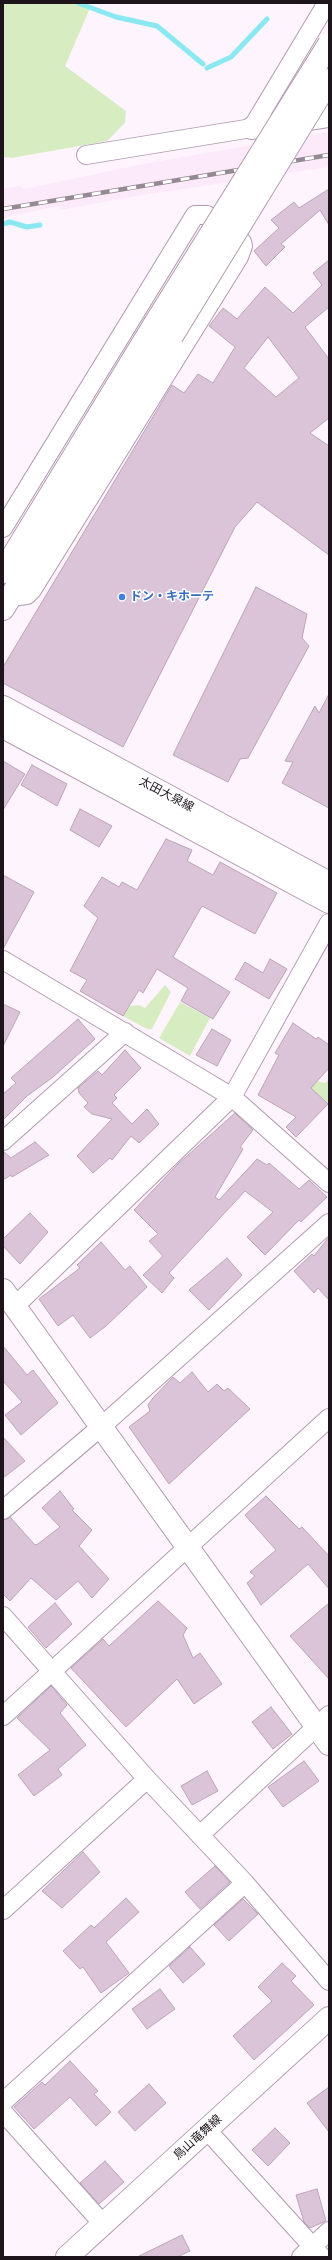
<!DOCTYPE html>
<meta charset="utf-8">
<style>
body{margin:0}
#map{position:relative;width:332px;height:2260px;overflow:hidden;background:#fef4fd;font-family:"Nunito Sans",sans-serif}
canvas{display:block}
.frame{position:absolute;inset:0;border:4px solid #1d141c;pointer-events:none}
</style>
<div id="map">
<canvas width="332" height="2260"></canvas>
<div class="frame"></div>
</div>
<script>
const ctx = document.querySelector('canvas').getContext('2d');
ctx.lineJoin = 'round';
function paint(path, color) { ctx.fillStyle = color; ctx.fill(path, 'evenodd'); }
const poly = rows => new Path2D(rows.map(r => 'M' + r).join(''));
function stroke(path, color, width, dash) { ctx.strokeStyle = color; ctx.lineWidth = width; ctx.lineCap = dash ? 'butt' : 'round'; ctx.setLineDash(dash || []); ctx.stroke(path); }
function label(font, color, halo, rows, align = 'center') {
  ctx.font = font + ' "Nunito Sans","Noto Sans JP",sans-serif'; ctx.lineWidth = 3; ctx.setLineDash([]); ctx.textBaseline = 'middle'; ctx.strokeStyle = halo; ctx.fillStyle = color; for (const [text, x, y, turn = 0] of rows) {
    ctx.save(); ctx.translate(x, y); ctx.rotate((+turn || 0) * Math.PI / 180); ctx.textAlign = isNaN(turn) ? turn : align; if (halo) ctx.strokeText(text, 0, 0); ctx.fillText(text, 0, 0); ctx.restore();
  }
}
paint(poly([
 [329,132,329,167,137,196,60,210,59,206,3,218,3,189,20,186,24,189,143,164]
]), '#fceafa');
paint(poly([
 [3,3,71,3,90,8,65,66,126,111,125,123,107,141,12,158,3,157],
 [165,985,171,992,152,1029,147,1029,123,1016,130,1006,139,1005,145,1008],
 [180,1002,210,1018,190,1056,159,1038],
 [329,1079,329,1104,311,1089,317,1081,325,1083]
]), '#d8ecc1');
stroke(poly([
 [78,3,116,17,157,26,203,64],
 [207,68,231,57,267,19],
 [3,224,10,222,27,227,40,225]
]), '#8ae8f1', 5);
const building = poly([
 [329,189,329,225,320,210,281,244,285,247,266,266,254,251,279,228,271,220,294,202,299,208,329,189],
 [329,260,329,307,305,327,329,359,329,418,310,433,329,446,329,555,257,502,235,527,123,747,3,683,3,667,172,385,184,393,198,374,213,383,235,347,209,326,223,308,237,319,265,287,293,313,322,285,313,273,329,260],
 [268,337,299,378,276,397,244,368,268,337],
 [256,587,307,614,302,638,309,646,248,758,240,759,228,782,173,755,256,587],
 [329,694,329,808,282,783,293,762,285,761,315,706,319,713,329,694],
 [3,761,25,774,3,810,3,761],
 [32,765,67,784,57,806,21,785,32,765],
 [80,809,112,826,99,847,70,830,80,809],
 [166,839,192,850,187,861,213,875,220,862,277,893,255,934,202,906,173,957,230,992,213,1019,181,1001,188,988,157,969,143,993,139,990,123,1016,80,991,87,980,70,971,98,918,84,906,102,877,119,887,122,882,137,890,166,839],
 [3,875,34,892,3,949,3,875],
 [270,959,287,969,269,999,235,979,245,962,263,973,270,959],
 [3,1004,20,1012,3,1046,3,1004],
 [78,1019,95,1039,53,1077,27,1096,3,1120,3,1094,16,1083,11,1078,78,1019],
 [293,1023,316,1039,318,1037,329,1045,329,1068,311,1088,328,1104,296,1137,286,1127,296,1117,258,1095,279,1055,275,1053,293,1023],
 [212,1029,231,1040,217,1066,196,1055,212,1029],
 [125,1050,141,1068,114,1095,117,1098,112,1103,132,1124,147,1109,159,1124,139,1143,131,1136,112,1160,110,1158,93,1173,77,1156,112,1119,92,1114,84,1107,88,1103,79,1093,78,1088,98,1071,102,1075,125,1050],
 [235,1113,253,1130,240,1147,243,1149,215,1197,219,1200,257,1159,267,1165,269,1163,299,1189,309,1180,327,1197,301,1222,299,1220,265,1255,247,1237,273,1212,245,1191,169,1273,174,1278,162,1293,143,1275,163,1256,149,1241,158,1234,134,1210,178,1164,235,1113],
 [35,1142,49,1155,12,1177,11,1175,3,1180,3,1151,11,1158,35,1142],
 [30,1213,48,1232,20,1264,3,1246,3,1239,30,1213],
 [329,1237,329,1300,318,1288,314,1293,294,1271,312,1254,314,1256,329,1237],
 [101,1242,125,1270,130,1266,147,1287,106,1326,90,1338,73,1315,58,1326,39,1299,80,1268,77,1265,101,1242],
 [227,1258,242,1275,209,1310,189,1290,227,1258],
 [3,1346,27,1375,33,1370,58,1403,21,1435,5,1415,22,1402,3,1381,3,1346],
 [192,1372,208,1392,217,1384,224,1391,228,1388,250,1409,169,1484,129,1427,150,1411,148,1405,153,1398,173,1377,180,1383,192,1372],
 [3,1437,25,1461,3,1478,3,1437],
 [60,1491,74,1509,72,1510,92,1530,79,1546,109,1579,92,1598,78,1581,56,1600,31,1578,10,1601,3,1594,3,1520,10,1517,35,1545,38,1544,60,1527,42,1508,60,1491],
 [266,1496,299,1529,302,1527,329,1556,329,1589,308,1564,261,1605,247,1583,255,1576,250,1572,276,1550,245,1515,266,1496],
 [158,1601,187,1628,183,1635,193,1658,200,1653,222,1684,194,1704,177,1679,126,1727,71,1668,103,1639,109,1646,158,1601],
 [55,1603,72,1624,46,1648,28,1627,55,1603],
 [329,1603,329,1679,290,1636,329,1603],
 [51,1686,67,1705,60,1713,86,1745,58,1769,62,1775,34,1796,18,1775,50,1750,17,1718,51,1686],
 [271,1707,292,1734,273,1749,252,1722,271,1707],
 [304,1761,319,1781,283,1807,268,1787,304,1761],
 [207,1771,218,1791,192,1805,181,1786,207,1771],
 [83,1852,100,1872,62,1908,42,1891,83,1852],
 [215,1866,230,1882,200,1909,185,1892,215,1866],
 [126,1898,139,1912,106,1942,129,1973,101,1993,83,1967,80,1969,63,1951,91,1925,94,1928,126,1898],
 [243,1899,258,1914,229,1941,214,1925,243,1899],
 [190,1947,205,1964,183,1983,169,1966,190,1947],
 [282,1963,296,1976,291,1981,314,2005,254,2060,233,2036,272,2001,258,1987,282,1963],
 [160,1989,175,2009,147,2029,132,2009,160,1989],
 [70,2061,98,2091,94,2094,111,2112,96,2126,70,2097,34,2129,14,2107,42,2082,45,2085,70,2061],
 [149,2084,166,2103,135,2131,118,2112,149,2084],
 [329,2087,329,2132,307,2103,329,2087],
 [275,2128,290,2143,268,2166,252,2150,275,2128],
 [105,2161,124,2182,99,2204,80,2183,105,2161],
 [317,2189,326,2221,310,2228,304,2222,296,2195,317,2189],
 [182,2235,190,2251,177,2257,137,2257,182,2235]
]);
paint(building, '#dbc3d8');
stroke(building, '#bba4b9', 1);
const street = poly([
 [86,155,252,128,327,3],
 [3,528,195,215,207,215,224,226,242,242,243,246,239,257,32,590,27,595,11,597],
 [3,960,232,1097,329,1183],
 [3,1141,125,1032],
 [14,1307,232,1097,329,923],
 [3,1510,102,1426,329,1223],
 [3,1616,147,1779,245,1883,329,1981],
 [3,1716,329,1418],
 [200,1835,329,1715],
 [3,1910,147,1779],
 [3,2102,245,1883],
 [3,2112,103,2224],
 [207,2130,322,2257],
 [301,2257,329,2231]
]);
const secondary = poly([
 [252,128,329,116],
 [3,572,154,325],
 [3,609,172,336],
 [3,707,329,883],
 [3,727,329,902],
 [3,1290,329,1744],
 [67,2257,329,2018]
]);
stroke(street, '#b19aae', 20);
stroke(secondary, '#b19aae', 24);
stroke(street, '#fff', 18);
stroke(secondary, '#fff', 22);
const rail = poly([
 [3,209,329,155]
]);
stroke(rail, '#948a93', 4.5);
stroke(rail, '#fff', 3, [9]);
const secondaryBridge = poly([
 [154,325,329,44],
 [172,336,329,80]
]);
stroke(secondaryBridge, '#b19aae', 24, []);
stroke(secondaryBridge, '#fff', 22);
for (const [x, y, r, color] of [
 [122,597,4,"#3f7fe0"]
]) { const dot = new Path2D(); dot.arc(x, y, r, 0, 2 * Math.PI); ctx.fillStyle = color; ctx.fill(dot); stroke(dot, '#fff', 1.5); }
label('bold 12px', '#366cbe', '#fff', [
 ["ドン・キホーテ",130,597]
], 'left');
label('12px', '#1d141c', '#fff', [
 ["太田大泉線",166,795,28],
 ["鳥山竜舞線",198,2138,-42]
]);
</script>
